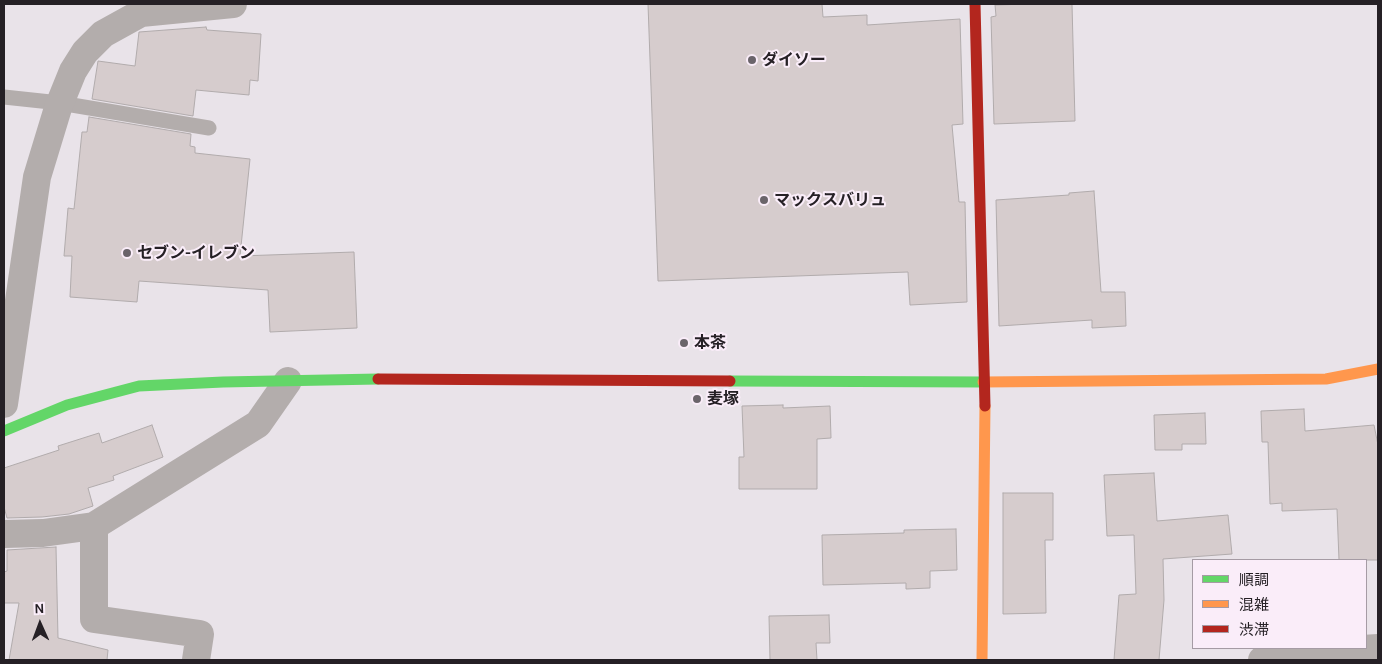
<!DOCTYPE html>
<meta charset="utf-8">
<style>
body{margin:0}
#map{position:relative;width:1382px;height:664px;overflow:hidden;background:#e9e3e9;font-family:Karla,"Noto Sans JP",sans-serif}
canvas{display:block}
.frame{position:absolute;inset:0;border:5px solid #252025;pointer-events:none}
.legend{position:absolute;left:1192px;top:559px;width:175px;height:90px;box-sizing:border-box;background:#faedf9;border:1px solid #a59ba4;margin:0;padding:6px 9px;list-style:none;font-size:15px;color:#252025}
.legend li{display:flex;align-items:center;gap:10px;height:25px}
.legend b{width:25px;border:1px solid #a59ba4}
.north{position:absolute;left:15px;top:599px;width:50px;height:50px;-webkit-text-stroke:4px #faedf9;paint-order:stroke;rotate:358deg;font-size:14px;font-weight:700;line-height:20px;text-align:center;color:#252025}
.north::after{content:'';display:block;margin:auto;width:18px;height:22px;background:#252025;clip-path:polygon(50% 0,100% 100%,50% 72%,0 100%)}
</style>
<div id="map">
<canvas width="1382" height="664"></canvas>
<div class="frame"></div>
<ul class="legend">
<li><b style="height:6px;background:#63d668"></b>順調</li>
<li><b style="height:6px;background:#ff974d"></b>混雑</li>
<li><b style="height:6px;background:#b3261e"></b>渋滞</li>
</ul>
<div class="north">N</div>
</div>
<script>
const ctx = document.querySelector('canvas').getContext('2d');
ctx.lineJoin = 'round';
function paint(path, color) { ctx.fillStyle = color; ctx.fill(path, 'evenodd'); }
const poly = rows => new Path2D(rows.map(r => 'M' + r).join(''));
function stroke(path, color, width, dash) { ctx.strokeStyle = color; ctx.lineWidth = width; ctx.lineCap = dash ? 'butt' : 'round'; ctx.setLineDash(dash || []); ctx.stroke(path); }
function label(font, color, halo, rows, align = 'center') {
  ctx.font = font + ' Karla,"Noto Sans JP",sans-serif'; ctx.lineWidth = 4; ctx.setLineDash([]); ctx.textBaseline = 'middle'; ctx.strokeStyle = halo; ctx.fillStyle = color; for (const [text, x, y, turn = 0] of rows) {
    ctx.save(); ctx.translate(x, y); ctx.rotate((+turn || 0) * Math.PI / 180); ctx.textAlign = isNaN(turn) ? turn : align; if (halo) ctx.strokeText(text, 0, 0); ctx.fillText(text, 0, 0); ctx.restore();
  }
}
const building = poly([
 [648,4,822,4,823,17,867,15,867,25,960,19,963,124,952,125,959,202,965,202,967,302,910,305,908,272,658,281,648,4],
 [1028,4,1072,4,1075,121,994,124,991,17,996,16,995,5,1028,4],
 [206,27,207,30,261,34,258,81,250,80,249,95,196,90,193,116,92,99,98,61,135,66,139,32,206,27],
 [89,117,191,134,190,146,195,147,195,153,250,159,240,256,354,252,357,328,270,332,268,290,139,281,137,302,70,297,72,256,64,256,68,208,74,209,82,132,87,132,89,117],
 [1094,191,1101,292,1125,292,1126,326,1092,328,1092,320,999,326,996,200,1069,195,1069,193,1094,191],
 [783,405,783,408,830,406,831,438,817,439,817,489,739,489,739,457,744,457,742,406,783,405],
 [1304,409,1305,431,1374,425,1378,445,1378,560,1339,560,1337,509,1282,511,1282,503,1270,504,1268,442,1262,442,1261,411,1304,409],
 [1205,413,1206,444,1182,444,1182,450,1155,450,1154,415,1205,413],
 [152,425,163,457,113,476,114,480,88,488,93,506,69,514,42,517,7,518,4,507,4,468,59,450,58,446,99,433,102,443,152,425],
 [1154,473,1157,521,1228,515,1232,554,1163,559,1164,600,1159,660,1114,660,1119,595,1136,594,1134,535,1107,536,1104,475,1154,473],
 [1003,493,1053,493,1053,540,1045,540,1046,613,1003,614,1003,493],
 [956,529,957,570,930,571,930,588,906,589,906,583,823,585,822,535,904,533,904,530,956,529],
 [56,547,58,638,108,650,107,660,9,660,19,603,4,603,4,572,7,571,7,550,56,547],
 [829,615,830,643,816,643,817,660,770,660,769,616,829,615]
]);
paint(building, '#d6cccd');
stroke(building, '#b1abac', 1);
stroke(poly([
 [4,97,60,103,209,128]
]), '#b3adac', 15);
stroke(poly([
 [4,404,37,177,58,108,73,71,85,52,103,34,141,13,233,4],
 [94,526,94,619,200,634,196,660],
 [4,534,43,533,94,526,258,424,288,381],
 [1262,660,1268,655,1378,648]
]), '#b3adac', 28);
stroke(poly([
 [730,381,983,382],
 [4,431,67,405,139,386,223,382,378,379]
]), '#63d668', 11);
stroke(poly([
 [983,382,1326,379,1378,369],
 [982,660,985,406]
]), '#ff974d', 11);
stroke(poly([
 [975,4,985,406],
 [378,379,730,381]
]), '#b3261e', 11);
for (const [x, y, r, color] of [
 [752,60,5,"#6a646a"],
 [764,200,5,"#6a646a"],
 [127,253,5,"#6a646a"],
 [684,343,5,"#6a646a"],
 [697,399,5,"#6a646a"]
]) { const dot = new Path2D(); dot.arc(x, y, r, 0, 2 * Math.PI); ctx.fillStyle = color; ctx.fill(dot); stroke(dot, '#faedf9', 2); }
label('bold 16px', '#252025', '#faedf9', [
 ["ダイソー",762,60],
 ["マックスバリュ",774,200],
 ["セブン-イレブン",137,253],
 ["本茶",694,343],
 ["麦塚",707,399]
], 'left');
</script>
